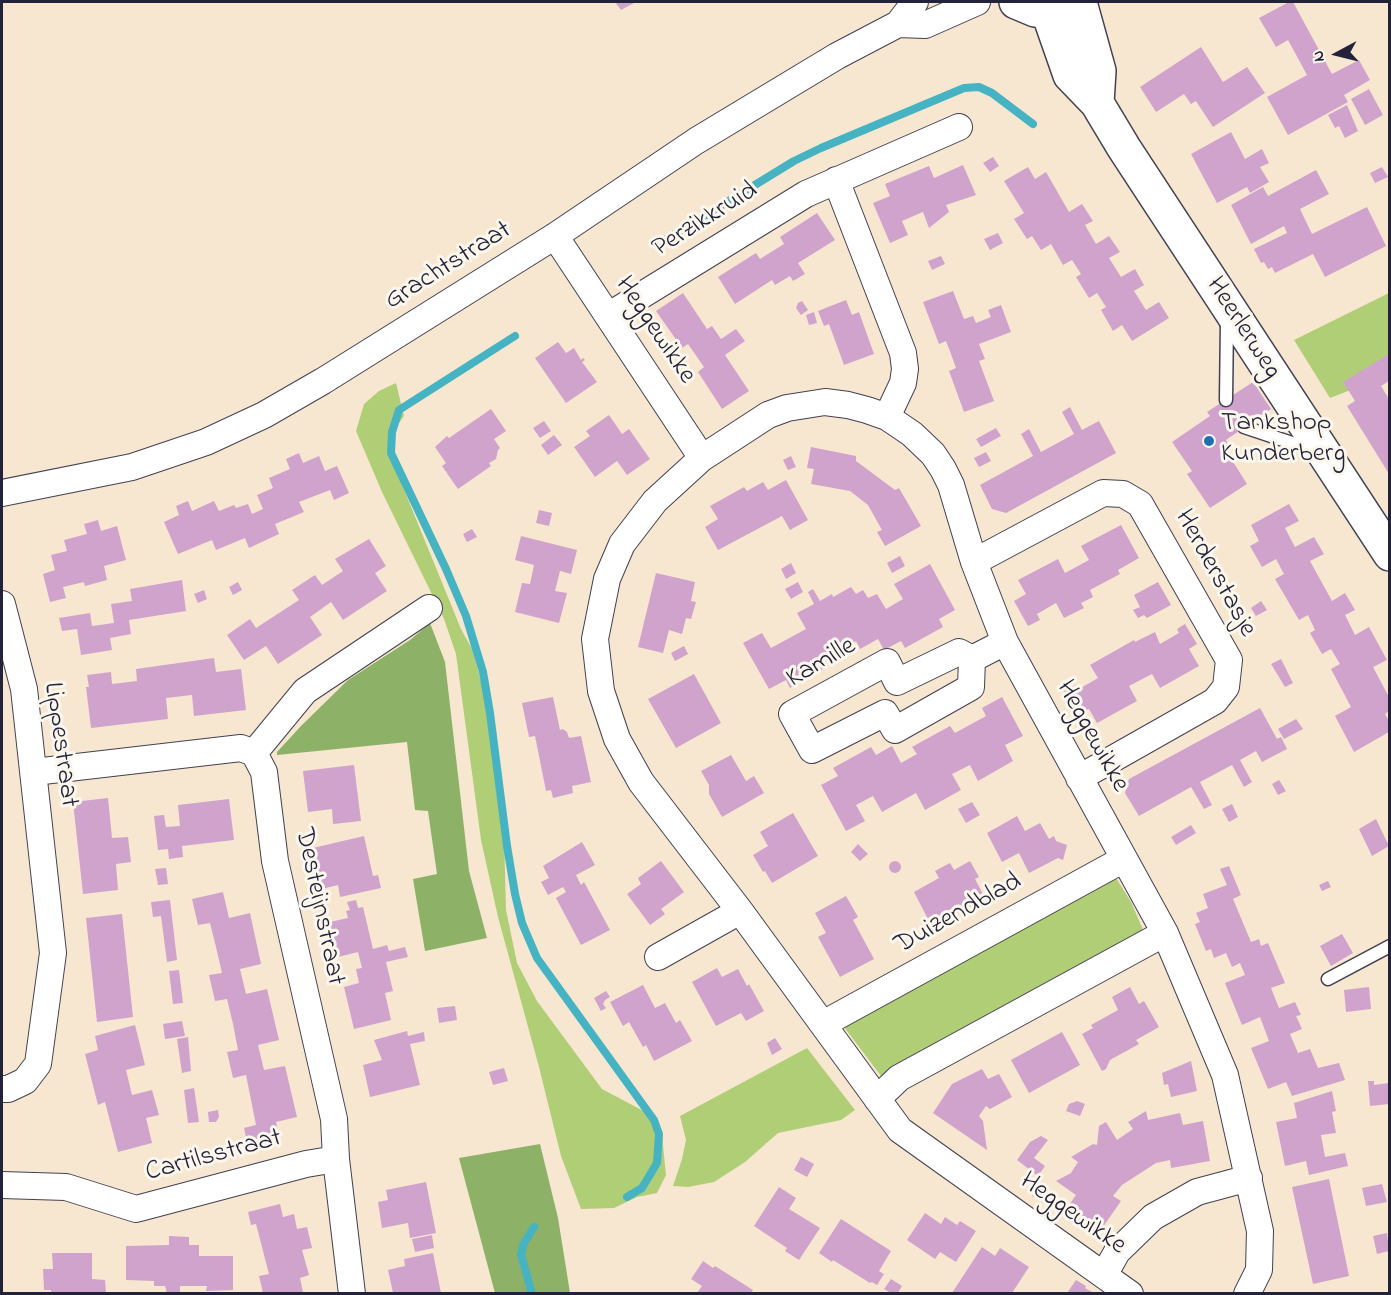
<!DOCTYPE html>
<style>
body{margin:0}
#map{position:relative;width:1391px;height:1295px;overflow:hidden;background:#f7e7d1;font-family:"Indie Flower",sans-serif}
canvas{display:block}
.frame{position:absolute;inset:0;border:3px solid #22223b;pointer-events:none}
.north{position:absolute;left:1307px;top:24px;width:60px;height:60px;-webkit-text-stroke:4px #fbf7ec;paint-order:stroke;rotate:263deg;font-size:16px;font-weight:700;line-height:24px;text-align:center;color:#22223b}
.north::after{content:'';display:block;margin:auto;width:21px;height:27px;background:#22223b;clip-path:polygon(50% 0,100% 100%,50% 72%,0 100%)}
</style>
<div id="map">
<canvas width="1391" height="1295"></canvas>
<div class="frame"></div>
<div class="north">N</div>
</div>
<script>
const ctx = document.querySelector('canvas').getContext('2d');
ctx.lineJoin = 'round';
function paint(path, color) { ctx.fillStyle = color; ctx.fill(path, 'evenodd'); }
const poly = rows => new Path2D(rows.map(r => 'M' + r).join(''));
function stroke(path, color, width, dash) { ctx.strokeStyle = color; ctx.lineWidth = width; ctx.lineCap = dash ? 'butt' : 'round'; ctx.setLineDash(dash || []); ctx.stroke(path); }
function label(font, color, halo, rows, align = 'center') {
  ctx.font = font + ' "Indie Flower",sans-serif'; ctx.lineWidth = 6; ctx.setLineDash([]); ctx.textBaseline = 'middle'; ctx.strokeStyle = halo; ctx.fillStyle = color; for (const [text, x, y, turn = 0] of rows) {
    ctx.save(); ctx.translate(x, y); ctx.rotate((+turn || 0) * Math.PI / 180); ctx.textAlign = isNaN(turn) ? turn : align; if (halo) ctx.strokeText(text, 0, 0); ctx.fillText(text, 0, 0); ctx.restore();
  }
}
paint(poly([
 [1389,293,1389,375,1330,398,1294,340],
 [396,383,404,416,392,433,394,465,461,629,472,649,495,731,504,834,506,910,517,963,537,1001,602,1089,653,1116,662,1135,666,1175,657,1193,637,1197,614,1208,581,1209,561,1156,539,1067,498,917,481,840,456,654,444,619,382,492,356,431,364,404,379,391],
 [1116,878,1131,902,1144,932,881,1076,844,1027],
 [807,1048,855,1110,841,1120,778,1133,745,1162,714,1182,688,1187,673,1186,682,1159,686,1140,680,1116]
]), '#b0ce76');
paint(poly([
 [430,623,445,662,469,871,487,938,425,951,413,879,437,874,428,811,415,810,407,742,277,755,277,752,301,726,348,680,410,640],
 [540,1144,558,1218,570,1293,495,1293,459,1158]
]), '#8cb167');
stroke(poly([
 [665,240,794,161,821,148,964,88,979,87,992,93,1033,124],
 [515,336,399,410,392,432,391,453,446,569,466,616,483,672,490,713,507,846,515,894,522,923,537,958,654,1120,659,1134,657,1163,642,1188,627,1197],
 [532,1294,521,1254,524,1243,534,1227]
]), '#46b3c3', 8);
paint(poly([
 [615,2,636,2,621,10],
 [1289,2,1293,2,1332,74,1359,60,1370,80,1344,95,1348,102,1288,135,1267,97,1307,75,1288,40,1276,47,1259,18],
 [1201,47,1223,82,1247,67,1265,93,1213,127,1196,101,1191,104,1184,94,1156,112,1140,87],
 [1369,89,1383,115,1365,125,1351,99],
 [1347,105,1358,131,1345,138,1339,126,1335,128,1328,115],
 [1231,132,1245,159,1262,149,1269,163,1260,167,1269,182,1250,193,1247,187,1217,203,1191,154],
 [993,157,999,166,990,172,983,163],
 [963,165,976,195,946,205,949,212,929,228,923,212,902,221,908,235,890,243,873,203,890,196,885,184,929,166,934,178],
 [1028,167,1035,179,1046,172,1069,212,1082,204,1093,221,1085,225,1096,244,1109,236,1120,252,1109,258,1121,277,1135,269,1144,285,1134,291,1146,310,1159,302,1169,318,1132,341,1122,325,1113,331,1101,310,1106,307,1097,293,1089,298,1076,277,1081,274,1072,260,1063,265,1051,244,1041,250,1032,236,1027,239,1014,219,1024,213,1004,181],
 [1382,167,1388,177,1375,183,1370,173],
 [1316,170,1329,194,1300,209,1312,234,1367,207,1386,246,1325,277,1313,254,1275,273,1272,267,1268,269,1264,262,1261,263,1254,249,1287,233,1284,226,1251,244,1231,205,1263,187,1268,196],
 [817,213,835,240,798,263,805,274,793,281,790,276,775,285,772,280,735,304,718,277,756,253,760,259,784,244,780,237],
 [998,233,1003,243,990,250,984,239],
 [941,256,945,264,932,270,928,261],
 [953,291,964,319,973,316,976,323,991,317,988,310,1001,305,1011,332,979,344,985,359,979,361,994,401,964,412,949,371,956,368,951,354,946,341,939,344,923,302],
 [683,293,707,329,712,326,721,339,736,329,745,341,725,355,749,391,722,409,698,372,704,367,688,344,682,348,656,311],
 [846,300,852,315,859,312,874,354,844,365,829,324,824,326,818,311],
 [802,301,808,310,801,315,796,308,798,303],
 [814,312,817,323,809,325,806,315],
 [558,342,566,353,574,348,581,360,583,358,585,360,582,362,597,382,566,403,535,358],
 [1389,354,1389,381,1381,386,1389,399,1389,474,1347,406,1355,401,1343,382],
 [1253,382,1271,409,1226,440,1229,446,1225,449,1247,484,1210,508,1187,474,1192,471,1172,442,1210,416,1207,412],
 [1070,407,1082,430,1099,421,1116,453,1006,513,992,509,980,485,1033,456,1021,434,1029,429,1041,452,1074,434,1062,412],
 [491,409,506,431,494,439,500,448,498,450,496,459,489,463,491,466,458,489,442,466,446,463,435,447,447,436,449,438],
 [609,415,622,434,629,429,650,459,627,475,617,461,595,477,574,447,590,436,586,431],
 [544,421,551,431,540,438,533,428],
 [996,428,1001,436,981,447,976,439],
 [554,435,562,445,548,455,541,445],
 [811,447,856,456,856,461,895,490,899,488,921,526,885,546,877,532,882,530,868,505,850,491,811,484,814,469,807,468],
 [986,452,991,461,979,467,974,458],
 [299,453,303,463,319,456,325,471,337,466,349,493,334,500,330,490,299,502,304,512,275,524,279,534,249,548,245,538,216,550,212,540,178,554,164,522,179,515,176,506,188,501,192,511,214,501,219,511,234,505,236,508,248,504,252,514,263,509,257,495,273,488,269,478,290,469,286,459],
 [791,456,796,467,788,470,783,460],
 [786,480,808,520,790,530,782,516,718,550,705,527,718,519,710,506,744,487,747,491,763,482,768,490],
 [1289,504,1299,521,1285,528,1295,547,1314,537,1324,554,1310,561,1332,601,1345,593,1355,610,1345,615,1355,635,1369,627,1387,660,1373,667,1389,697,1389,711,1385,714,1389,721,1389,732,1354,752,1335,716,1351,707,1331,669,1340,664,1331,649,1322,654,1310,633,1315,630,1308,615,1299,620,1275,579,1284,574,1276,559,1262,567,1250,546,1259,541,1251,525],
 [539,510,552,513,549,526,536,523],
 [98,520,101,531,117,526,126,560,104,566,107,580,85,586,84,582,63,587,66,598,50,602,43,574,55,570,51,555,67,551,64,540,87,534,84,524],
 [1121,525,1139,558,1118,570,1120,574,1090,590,1093,597,1081,603,1084,608,1064,618,1056,603,1037,614,1040,620,1028,626,1014,601,1026,594,1018,580,1058,559,1065,573,1089,560,1081,546],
 [472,529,477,537,467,542,463,534],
 [521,536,577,550,571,574,560,571,555,591,567,593,559,623,515,612,522,583,530,584,534,565,515,560],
 [369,539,386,566,375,573,387,591,343,620,331,602,310,617,322,635,278,664,266,646,244,660,227,635,250,619,256,628,299,600,292,590,315,575,322,585,343,571,335,559],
 [900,556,905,566,892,573,887,563],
 [791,563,796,573,786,579,781,569],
 [930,564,955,610,939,619,943,627,905,648,901,641,884,650,878,639,860,649,856,641,824,659,828,666,790,688,786,680,769,689,743,643,762,633,771,648,806,629,797,613,814,604,808,592,813,589,820,601,832,594,833,597,851,587,856,594,863,590,868,598,877,594,886,609,903,599,894,584],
 [656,573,695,582,691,601,696,602,691,619,686,618,682,634,669,630,663,653,638,647],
 [182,580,186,611,129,620,131,634,110,638,112,650,81,655,77,629,62,631,59,618,90,613,92,626,114,623,111,604,132,601,130,589],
 [238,582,242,590,233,595,229,587],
 [798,582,803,592,791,599,785,589],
 [1158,582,1171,605,1147,618,1144,615,1138,618,1133,610,1140,607,1134,595],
 [204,590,207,599,198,603,194,594],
 [1261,601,1267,610,1256,616,1251,608],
 [1185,624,1197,644,1189,649,1199,666,1160,688,1152,674,1129,686,1137,701,1097,723,1089,709,1077,715,1064,691,1077,685,1079,689,1098,678,1090,665,1134,640,1135,642,1155,632,1160,644,1179,633,1177,629],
 [684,646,688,654,675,661,671,653],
 [214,658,216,672,241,669,246,710,194,716,192,695,166,698,168,719,91,728,86,687,89,687,87,675,111,672,112,684,137,681,136,669],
 [1281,659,1293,683,1285,687,1271,664],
 [694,674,721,723,676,748,648,699],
 [553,697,560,730,563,729,567,732,569,738,581,736,591,782,572,786,573,793,553,798,551,790,546,791,535,736,529,737,522,703],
 [1002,697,1023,736,1005,745,1013,761,978,781,970,765,952,774,961,790,925,810,916,793,882,812,873,796,856,805,865,821,846,831,821,785,838,776,833,768,871,747,876,755,892,746,901,763,917,754,912,747,950,726,955,733,986,716,982,708],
 [1260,708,1277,739,1281,737,1287,749,1262,762,1256,751,1240,760,1252,782,1244,787,1232,765,1200,782,1212,805,1204,809,1191,787,1139,816,1125,793,1129,779],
 [1296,719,1303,729,1284,739,1278,729],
 [731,755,746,781,754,776,764,793,722,817,709,794,709,785,701,771],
 [354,765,361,821,333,824,332,809,308,812,303,771],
 [1279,780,1286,791,1278,795,1272,784],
 [108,798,112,838,128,837,131,862,116,864,118,890,83,894,73,802],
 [229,799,234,840,182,846,183,857,169,859,168,849,158,850,154,816,164,815,166,827,180,826,178,805],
 [972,802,980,815,966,823,958,809],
 [1232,804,1238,817,1229,822,1222,809],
 [793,813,818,856,772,883,765,871,763,872,753,855,768,846,760,832],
 [1017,816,1025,831,1040,823,1049,839,1054,836,1056,841,1067,845,1063,860,1058,858,1029,873,1019,853,1002,862,987,833],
 [1376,819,1389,846,1372,856,1359,829],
 [1191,825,1196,833,1176,845,1171,837],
 [364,836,373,876,378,875,381,888,340,897,338,885,322,889,313,848],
 [582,842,595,865,576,875,581,885,584,882,610,930,581,945,556,898,566,892,563,887,548,895,541,882,549,878,543,866],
 [858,844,868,854,860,861,851,852],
 '889 867a6 6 0 1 1 12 0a6 6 0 1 1-12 0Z',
 [661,861,684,892,661,909,665,914,650,925,627,894,641,884,638,878],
 [970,861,979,877,975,879,985,898,950,917,948,913,930,923,914,892,939,878,935,871,950,863,954,870],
 [1229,866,1241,895,1233,899,1251,942,1259,939,1261,946,1268,943,1285,983,1271,988,1279,1008,1295,1002,1301,1015,1296,1016,1302,1029,1290,1034,1298,1053,1310,1049,1318,1068,1339,1063,1345,1080,1292,1096,1286,1082,1268,1089,1251,1048,1269,1041,1260,1017,1242,1025,1225,983,1245,975,1240,963,1232,967,1226,953,1214,958,1211,949,1206,951,1195,924,1200,922,1196,913,1208,908,1203,894,1227,885,1220,869],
 [166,868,168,884,158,885,155,869],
 [1328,881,1331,887,1322,891,1319,885],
 [223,892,229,918,250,913,261,964,240,969,246,994,267,989,279,1040,258,1045,264,1070,285,1066,297,1117,276,1122,279,1135,247,1142,244,1128,256,1125,246,1075,233,1078,227,1052,238,1050,233,1024,227,999,215,1001,209,975,222,973,216,947,210,923,198,925,192,899],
 [846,896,858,917,853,920,874,959,840,977,818,937,826,933,815,913],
 [170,900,177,960,167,962,161,916,153,917,151,902],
 [356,900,358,908,363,907,373,949,387,945,389,951,405,947,408,957,386,962,393,991,385,993,391,1020,354,1029,344,987,359,983,356,969,362,968,358,952,338,957,330,922,348,918,346,911,350,910,347,902],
 [122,914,133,1017,97,1022,86,918],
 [1342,934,1353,953,1331,966,1320,946],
 [717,968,722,977,738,969,747,986,749,984,764,1011,746,1021,741,1013,716,1026,692,982],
 [179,970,183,1003,173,1004,169,971],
 [643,985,655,1008,665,1003,676,1023,680,1020,692,1041,654,1061,646,1045,643,1047,629,1022,623,1026,610,1002],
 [1130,987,1139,1004,1144,1001,1159,1027,1136,1040,1139,1044,1110,1060,1106,1069,1102,1071,1082,1034,1093,1028,1091,1025,1118,1010,1112,997],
 [1369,987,1371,1009,1346,1012,1344,990],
 [606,991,610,997,605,1000,603,1004,606,1008,601,1011,594,998],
 [455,1006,457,1020,439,1023,437,1008],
 [182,1021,185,1036,165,1039,163,1024],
 [135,1025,145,1065,126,1070,132,1095,152,1090,159,1115,146,1118,152,1143,118,1152,105,1102,98,1105,85,1054,98,1050,95,1036],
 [407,1031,408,1036,424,1032,425,1041,410,1044,420,1085,370,1097,363,1065,382,1060,374,1040],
 [1062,1032,1080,1065,1029,1093,1011,1060],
 [188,1037,191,1071,182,1073,177,1039],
 [775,1038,782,1049,772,1055,767,1043],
 [1191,1061,1197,1091,1171,1097,1168,1084,1164,1085,1162,1073],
 [504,1068,508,1081,493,1085,489,1072],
 [982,1069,988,1079,999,1074,1012,1097,990,1109,986,1106,979,1116,983,1121,987,1150,933,1113,952,1084],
 [1368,1081,1374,1081,1374,1085,1389,1083,1389,1104,1370,1106],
 [194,1088,199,1122,188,1123,184,1090],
 [1332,1091,1336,1111,1332,1112,1336,1133,1321,1135,1325,1157,1345,1153,1348,1166,1309,1175,1306,1161,1285,1166,1276,1122,1297,1118,1294,1103],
 [1077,1101,1085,1104,1080,1116,1066,1111,1069,1104],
 [218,1110,219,1117,216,1122,209,1122,208,1112],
 [1146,1111,1148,1120,1180,1113,1183,1125,1203,1121,1210,1161,1171,1168,1170,1160,1156,1163,1122,1185,1113,1196,1121,1201,1098,1234,1065,1211,1076,1195,1056,1181,1071,1173,1078,1162,1071,1157,1093,1144,1097,1145,1099,1126,1106,1122,1117,1140,1133,1129,1128,1122],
 [1041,1136,1048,1140,1034,1158,1045,1166,1038,1176,1017,1160,1030,1142],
 [801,1157,814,1164,807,1177,794,1170],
 [1329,1179,1349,1276,1313,1284,1292,1187],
 [1035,1180,1045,1187,1037,1199,1032,1196,1035,1191,1030,1187],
 [426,1182,436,1233,410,1238,408,1223,382,1228,378,1202,388,1200,386,1190],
 [1382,1184,1387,1202,1366,1206,1362,1188],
 [779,1187,796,1198,789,1209,820,1228,799,1260,785,1251,787,1248,754,1226],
 [280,1204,283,1217,294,1214,297,1229,307,1227,312,1248,302,1250,309,1275,300,1278,303,1292,299,1293,263,1293,259,1276,269,1274,256,1224,251,1225,248,1212],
 [925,1213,941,1224,945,1217,957,1225,960,1221,976,1231,956,1262,940,1252,935,1259,907,1240],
 [841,1219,891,1251,879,1271,884,1274,877,1285,872,1282,870,1283,833,1260,832,1262,819,1253],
 [1387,1233,1389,1251,1377,1254,1373,1236],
 [432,1235,434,1248,415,1252,412,1239],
 [169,1236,189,1237,189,1245,199,1245,199,1256,233,1256,233,1290,206,1291,207,1286,180,1286,180,1293,167,1293,165,1286,154,1286,154,1281,126,1280,126,1246,169,1245],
 [982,1247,995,1256,1000,1248,1029,1267,1012,1293,952,1293],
 [52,1253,92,1253,92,1279,105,1280,106,1293,51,1293,51,1290,44,1290,43,1269,53,1269],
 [433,1253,441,1293,393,1293,388,1270,405,1266,404,1259],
 [703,1261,713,1268,715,1266,753,1290,751,1293,697,1293,702,1286,691,1279],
 [891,1279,902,1286,898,1293,891,1293,884,1289],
 [1076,1280,1086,1286,1085,1288,1094,1293,1067,1293]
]), '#d0a3cd');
const service = poly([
 [1226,400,1227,320],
 [1244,427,1313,450],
 [1328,979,1390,946]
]);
const minor = poly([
 [898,24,925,25,977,2],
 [836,180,903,353,905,369,903,383,887,417],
 [555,236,702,458],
 [608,316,806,194,959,127],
 [2,493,132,467,206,442,264,415,323,381,555,236,696,141,837,56,898,24,915,2],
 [974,562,1103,493,1123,494,1140,504,1229,660,1226,687,1215,701,1079,778],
 [2,604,24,689,53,953,38,1064,25,1081,8,1089,2,1089],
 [972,659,971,687,895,730,885,713,812,750,792,714,887,662,897,682,959,652,972,659,1005,642],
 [254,753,305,691,429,608],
 [34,772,241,748,254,753,264,772,275,861,334,1119,336,1159,352,1294],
 [658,957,740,911],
 [823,1024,1124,859],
 [877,1099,899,1078,1165,933],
 [2,1185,66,1187,136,1209,306,1164,336,1159],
 [1104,1275,1117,1252,1153,1217,1197,1192,1249,1178],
 [1130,1294,900,1130,740,911,641,782,617,739,601,691,595,639,607,579,622,544,655,501,702,458,768,415,787,408,825,402,848,405,867,410,887,417,912,434,933,454,943,469,951,485,974,562,1005,642,1165,933,1225,1075,1260,1231,1259,1270,1247,1294]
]);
const secondary = poly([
 [1016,2,1035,10,1048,12,1069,10],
 [1081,6,1099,71,1097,103],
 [1048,12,1070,75,1097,103,1124,148,1390,554]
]);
stroke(service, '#424052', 15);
stroke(minor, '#424052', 28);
stroke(secondary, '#424052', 36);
stroke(service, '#fff', 12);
stroke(minor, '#fff', 26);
stroke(secondary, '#fff', 33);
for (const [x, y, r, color] of [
 [1209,441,6,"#1f6fb2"]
]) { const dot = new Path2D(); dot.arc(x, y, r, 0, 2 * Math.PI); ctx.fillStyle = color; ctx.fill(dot); stroke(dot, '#fbf7ec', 2); }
label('27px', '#22223b', '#fbf7ec', [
 ["Perzikkruid",706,221,-32],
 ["Grachtstraat",449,267,-32],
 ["Heerlerweg",1242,329,57],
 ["Heggewikke",654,331,56],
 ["Herderstasje",1214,574,61],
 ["Kamille",822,664,-30],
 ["Heggewikke",1091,737,61],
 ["Lippestraat",59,745,82],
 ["Desteijnstraat",318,907,78],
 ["Duizendblad",959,915,-29],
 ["Cartilsstraat",214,1157,-15],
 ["Heggewikke",1072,1215,35]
]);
label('27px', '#22223b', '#fbf7ec', [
 ["Tankshop",1221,425],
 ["Kunderberg",1221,456]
], 'left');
</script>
